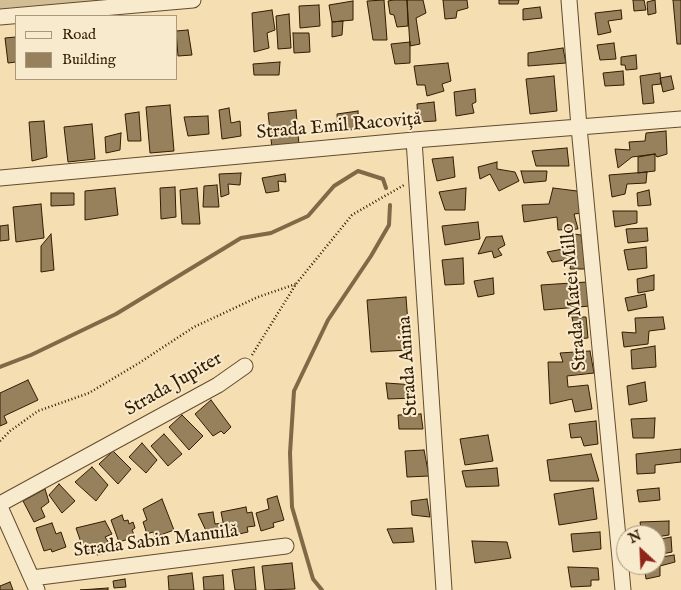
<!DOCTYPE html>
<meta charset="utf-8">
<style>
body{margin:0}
#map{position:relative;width:681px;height:590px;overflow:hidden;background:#f4deb2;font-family:"IM FELL English",serif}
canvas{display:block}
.legend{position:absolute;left:15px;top:15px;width:162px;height:65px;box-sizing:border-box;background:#f8eacd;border:1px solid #a9987b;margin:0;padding:6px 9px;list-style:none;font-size:15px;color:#331c01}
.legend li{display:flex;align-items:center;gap:10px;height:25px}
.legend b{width:25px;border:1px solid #a9987b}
.north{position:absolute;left:616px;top:525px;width:50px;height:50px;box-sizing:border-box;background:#f8eacd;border:1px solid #a9987b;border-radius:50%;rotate:335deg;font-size:14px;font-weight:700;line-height:20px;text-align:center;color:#331c01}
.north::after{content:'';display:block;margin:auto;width:18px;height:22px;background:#8f2418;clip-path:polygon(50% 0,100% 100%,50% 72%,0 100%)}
</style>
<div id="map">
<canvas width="681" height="590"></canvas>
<ul class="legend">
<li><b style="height:6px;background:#f8eacd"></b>Road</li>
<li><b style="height:14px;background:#97815d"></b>Building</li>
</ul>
<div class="north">N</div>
</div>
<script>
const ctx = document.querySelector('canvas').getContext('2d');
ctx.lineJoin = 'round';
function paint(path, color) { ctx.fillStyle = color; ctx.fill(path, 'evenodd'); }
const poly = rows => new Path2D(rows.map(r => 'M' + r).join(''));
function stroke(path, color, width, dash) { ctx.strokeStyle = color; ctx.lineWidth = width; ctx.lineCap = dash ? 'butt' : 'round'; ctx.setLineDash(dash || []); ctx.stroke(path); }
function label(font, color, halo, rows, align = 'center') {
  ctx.font = font + ' "IM FELL English",serif'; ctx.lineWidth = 4; ctx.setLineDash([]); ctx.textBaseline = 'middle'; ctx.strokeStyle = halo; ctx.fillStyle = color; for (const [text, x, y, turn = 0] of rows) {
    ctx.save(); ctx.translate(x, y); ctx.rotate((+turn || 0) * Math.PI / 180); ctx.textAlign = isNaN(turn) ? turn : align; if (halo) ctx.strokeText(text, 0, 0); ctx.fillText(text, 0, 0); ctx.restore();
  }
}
paint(poly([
 [0,0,107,0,104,3,0,11]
]), '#d3bd94');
stroke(poly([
 [0,367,31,355,116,314,241,238,271,233,308,216,334,186,358,171,383,179,386,188],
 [322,590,313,579,292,507,290,453,294,391,328,320,371,256,389,225,390,205]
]), '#7f6947', 4);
const building = poly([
 [384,0,387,40,373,40,367,1,384,0],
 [393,0,407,0,408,26,397,27,394,15,390,14,388,1,393,0],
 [407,0,423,0,426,13,416,18,420,44,410,46,407,0],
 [443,0,467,0,468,8,457,11,456,18,445,19,443,0],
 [499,0,519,0,518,4,499,4,499,0],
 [633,0,644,0,646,10,634,11,633,0],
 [655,0,656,13,648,15,647,2,655,0],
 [673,0,681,0,681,44,677,44,673,0],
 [353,1,353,20,332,22,329,5,353,1],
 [319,5,320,26,300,28,299,6,319,5],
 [540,7,542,18,523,20,523,9,540,7],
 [272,10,275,30,267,33,269,48,254,52,252,13,272,10],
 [621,10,622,19,608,21,611,32,598,35,595,13,621,10],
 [289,14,291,48,278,49,276,16,289,14],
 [343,21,342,35,332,37,332,22,343,21],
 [188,30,192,55,178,56,176,31,188,30],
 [293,33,309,33,310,52,294,53,293,33],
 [16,37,16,62,8,63,5,38,16,37],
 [410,42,410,63,395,64,391,44,410,42],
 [614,43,616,59,600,60,597,45,614,43],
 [563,48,566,63,528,66,528,53,563,48],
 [636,55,637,69,626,70,625,65,621,65,621,57,636,55],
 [280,62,279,75,254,75,253,64,280,62],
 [448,63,451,81,442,84,444,91,427,96,425,85,417,85,414,66,448,63],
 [623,71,624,85,605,86,603,73,623,71],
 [660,73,661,84,652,85,654,103,643,104,640,76,660,73],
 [554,76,557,111,530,114,526,79,554,76],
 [671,76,674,89,663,92,660,78,671,76],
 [475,89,476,102,472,104,474,113,456,116,454,92,475,89],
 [434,102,436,121,418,122,417,104,434,102],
 [170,105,174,151,150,153,146,107,170,105],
 [229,108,231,123,240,121,241,136,222,139,219,110,229,108],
 [296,110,299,145,272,148,268,113,296,110],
 [358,111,359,129,338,131,337,114,358,111],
 [139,112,141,141,128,141,125,114,139,112],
 [208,116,209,134,188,136,184,117,208,116],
 [44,121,47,157,32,161,29,122,44,121],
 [92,124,95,159,68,162,64,127,92,124],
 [666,131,667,154,657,157,655,154,632,157,618,168,615,149,630,150,629,142,645,141,646,133,666,131],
 [121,133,120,150,106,153,105,137,121,133],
 [567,148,569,166,536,166,532,151,567,148],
 [655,154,655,171,638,173,638,157,655,154],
 [453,157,455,177,437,181,432,159,453,157],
 [497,162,497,169,515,172,519,181,499,191,490,174,480,179,478,167,497,162],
 [521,171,547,171,546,181,524,183,521,171],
 [647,172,646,183,627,184,625,194,612,197,609,175,647,172],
 [241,173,240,185,228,184,229,194,221,197,219,174,241,173],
 [285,174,286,182,278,181,279,191,266,193,262,178,285,174],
 [217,185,219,207,203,207,204,186,217,185],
 [175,187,176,217,161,219,160,188,175,187],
 [115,188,118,215,85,220,85,191,115,188],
 [197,188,200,224,182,224,180,190,197,188],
 [466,188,465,210,445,210,439,192,466,188],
 [553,188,577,191,582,213,574,214,578,229,558,230,557,217,524,222,522,205,549,204,553,188],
 [649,190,651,205,638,206,637,193,649,190],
 [51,193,74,193,74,205,51,206,51,193],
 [41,204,44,238,16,242,13,207,41,204],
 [613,211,637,211,637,223,615,227,613,211],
 [478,222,480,239,445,245,442,226,478,222],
 [8,225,9,240,0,241,0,226,8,225],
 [647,228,648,241,628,243,626,229,647,228],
 [567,233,581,235,586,269,570,269,572,259,552,262,547,252,568,248,567,233],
 [51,234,54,270,41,272,41,246,51,234],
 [502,236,505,245,498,249,502,255,494,258,492,251,478,254,486,237,502,236],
 [646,247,647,268,628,270,624,250,646,247],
 [463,258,464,284,445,285,442,260,463,258],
 [654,275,654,290,638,293,637,279,654,275],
 [493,278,494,294,478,297,474,281,493,278],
 [587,282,590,306,544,310,541,285,587,282],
 [645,294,647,307,628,311,625,298,645,294],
 [406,297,410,350,371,352,367,300,406,297],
 [572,317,586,317,588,338,576,339,572,317],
 [663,317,665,329,649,331,648,344,624,347,622,332,636,333,635,318,663,317],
 [655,346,656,367,632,369,631,350,655,346],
 [590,351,594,373,567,376,568,387,588,385,592,409,575,412,572,399,550,404,548,362,563,362,560,353,590,351],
 [28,380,38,400,4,416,7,423,0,426,0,393,28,380],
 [645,382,647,401,629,405,627,386,645,382],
 [386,383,415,385,415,398,388,399,386,383],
 [211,400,231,427,224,434,221,431,213,436,195,414,211,400],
 [421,414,423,429,399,429,398,415,421,414],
 [182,415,203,436,189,450,169,427,182,415],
 [655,418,654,438,633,438,631,419,655,418],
 [596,421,598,444,584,446,581,437,571,438,569,424,596,421],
 [164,434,182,454,168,466,151,446,164,434],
 [488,435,493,461,465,465,460,439,488,435],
 [142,443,157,460,146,473,129,457,142,443],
 [681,449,681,462,655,465,655,473,637,474,636,454,681,449],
 [424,450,429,476,407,477,405,451,424,450],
 [113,451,131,469,118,484,99,464,113,451],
 [591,454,599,481,550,481,547,460,591,454],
 [92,467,108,485,96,501,75,482,92,467],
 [497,468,499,486,466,487,462,471,497,468],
 [59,484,75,501,62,513,49,495,59,484],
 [593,488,597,519,559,525,554,494,593,488],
 [659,488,660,500,639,502,637,490,659,488],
 [45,489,49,502,41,508,45,517,34,522,23,501,45,489],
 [277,496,284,520,273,523,274,527,261,531,256,513,269,509,267,499,277,496],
 [162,499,174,530,155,537,153,532,147,534,143,522,147,520,143,509,162,499],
 [427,499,430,517,412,515,411,501,427,499],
 [246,507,247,513,252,512,255,526,247,527,248,532,226,537,221,512,246,507],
 [213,512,215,524,223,523,226,537,210,539,198,514,213,512],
 [122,515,124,521,128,520,129,524,133,522,135,528,132,530,135,537,119,542,111,520,122,515],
 [105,521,112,534,105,537,109,543,102,546,104,553,97,555,95,548,94,551,84,551,76,528,105,521],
 [669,521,669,535,656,537,656,535,642,535,640,522,669,521],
 [52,523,56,534,61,532,66,547,52,552,51,549,44,551,36,528,52,523],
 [412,528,414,542,393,543,387,529,412,528],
 [600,532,601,549,573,552,571,534,600,532],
 [671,537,672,552,656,555,656,540,671,537],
 [472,541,507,542,511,558,475,563,472,541],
 [674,555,675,562,660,566,660,576,646,579,644,565,656,565,656,558,674,555],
 [292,563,295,589,265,590,262,566,292,563],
 [254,567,256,590,235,590,232,570,254,567],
 [568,567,598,568,599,580,591,580,591,586,571,587,568,567],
 [192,573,194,590,169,590,168,576,192,573],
 [223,575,224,590,204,590,203,577,223,575],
 [125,579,126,587,114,588,113,581,125,579],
 [10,582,13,590,0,590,0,586,10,582],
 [108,588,108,590,80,590,108,588]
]);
paint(building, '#97815d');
stroke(building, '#331c01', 1);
const minor = poly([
 [569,0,579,127,623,590],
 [0,17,193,0],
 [414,140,444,590],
 [0,178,414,140,681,119],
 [0,504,218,385,245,366],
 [0,507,37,590],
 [32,578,286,546]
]);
stroke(minor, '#634c2d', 17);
stroke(poly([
 [252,355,296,284,352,215,404,185],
 [0,441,10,431,38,411,89,393,139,363,194,327,258,297,296,284]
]), '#331c01', 2.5, [1, 2.5]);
stroke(minor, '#f8eacd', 15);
label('19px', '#331c01', '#f8eacd', [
 ["Strada Emil Racoviță",339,127,-5],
 ["Strada Matei Millo",575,297,-95],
 ["Strada Anina",409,366,-94],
 ["Strada Jupiter",174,385,-30],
 ["Strada Sabin Manuilă",156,542,-7]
]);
</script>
